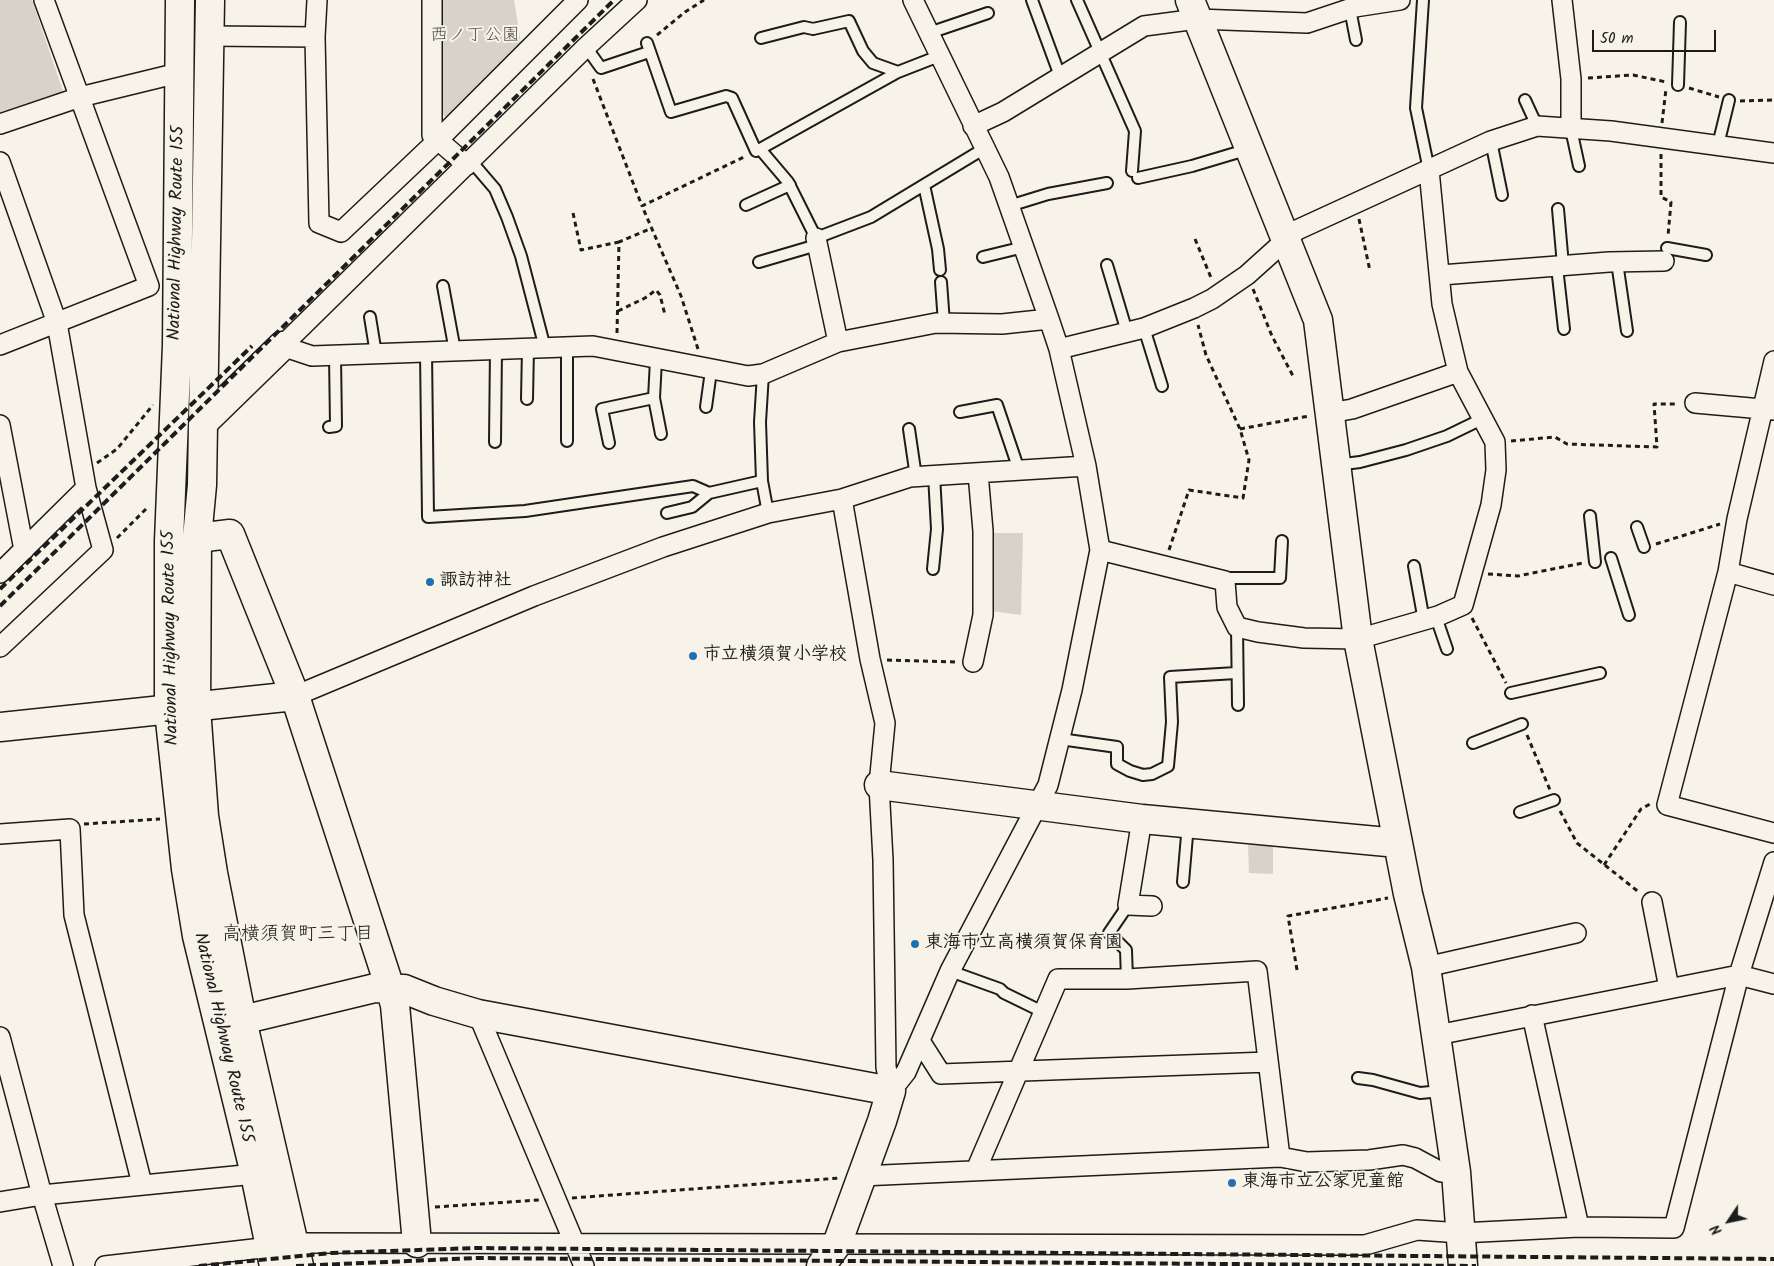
<!DOCTYPE html>
<meta charset="utf-8">
<style>
body{margin:0}
#map{position:relative;width:1774px;height:1266px;overflow:hidden;background:#f7f3e8;font-family:Kalam,sans-serif}
canvas{display:block}
.north{position:absolute;left:1704px;top:1196px;width:50px;height:50px;-webkit-text-stroke:4px #f7f3e8;paint-order:stroke;rotate:236deg;font-size:14px;font-weight:700;line-height:20px;text-align:center;color:#1c1c1c}
.north::after{content:'';display:block;margin:auto;width:18px;height:22px;background:#1c1c1c;clip-path:polygon(50% 0,100% 100%,50% 72%,0 100%)}
.scale{position:absolute;left:1592px;top:30px;width:124px;height:22px;box-sizing:border-box;border:2px solid #1c1c1c;border-top:0;padding-left:6px;font-size:15px;line-height:18px;white-space:nowrap;color:#1c1c1c;-webkit-text-stroke:4px #f7f3e8;paint-order:stroke}
</style>
<div id="map">
<canvas width="1774" height="1266"></canvas>
<div class="north">N</div>
<div class="scale">50 m</div>
</div>
<script>
const ctx = document.querySelector('canvas').getContext('2d');
ctx.lineJoin = 'round';
function paint(path, color) { ctx.fillStyle = color; ctx.fill(path, 'evenodd'); }
const poly = rows => new Path2D(rows.map(r => 'M' + r).join(''));
function stroke(path, color, width, dash) { ctx.strokeStyle = color; ctx.lineWidth = width; ctx.lineCap = dash ? 'butt' : 'round'; ctx.setLineDash(dash || []); ctx.stroke(path); }
function label(font, color, halo, rows, align = 'center') {
  ctx.font = font + ' Kalam,"Klee One",sans-serif'; ctx.lineWidth = 4; ctx.setLineDash([]); ctx.textBaseline = 'middle'; ctx.strokeStyle = halo; ctx.fillStyle = color; for (const [text, x, y, turn = 0] of rows) {
    ctx.save(); ctx.translate(x, y); ctx.rotate((+turn || 0) * Math.PI / 180); ctx.textAlign = isNaN(turn) ? turn : align; if (halo) ctx.strokeText(text, 0, 0); ctx.fillText(text, 0, 0); ctx.restore();
  }
}
paint(poly([
 [0,0,32,0,63,91,0,120],
 [438,0,514,0,521,43,446,117,439,112],
 [983,533,1023,533,1021,615,983,610],
 [1248,845,1273,846,1273,874,1249,873]
]), '#d7d3cb');
const lane = poly([
 [1032,0,1060,76],
 [1077,0,1135,131,1132,171],
 [1423,0,1416,108,1429,170],
 [1350,9,1356,40],
 [929,33,988,13],
 [761,38,804,27,813,29,849,21,863,51,873,63,898,72],
 [647,43,671,112,726,96,732,98,756,151],
 [586,47,601,68,649,52],
 [939,56,898,72,760,149,788,182,816,238,871,217,985,148],
 [1678,85,1680,22],
 [1525,100,1537,126],
 [1571,129,1579,166],
 [1491,141,1502,195],
 [1718,145,1729,100],
 [471,161,495,189,507,217,521,256,545,348],
 [1138,178,1192,166,1249,149],
 [924,185,938,249,940,270],
 [746,205,790,185],
 [1009,206,1048,194,1107,183],
 [1558,209,1563,265],
 [1667,248,1706,255],
 [983,257,1024,247],
 [759,262,817,245],
 [1617,262,1627,331],
 [1107,265,1127,332],
 [1557,267,1564,329],
 [941,282,944,323],
 [443,286,455,351],
 [370,317,376,354],
 [1144,328,1162,386],
 [426,352,428,517,525,511,693,486,709,493],
 [656,360,654,398,661,434],
 [763,374,760,422,762,481,768,513],
 [527,399,528,348],
 [706,407,711,371],
 [960,412,997,405,1019,470],
 [329,427,336,426,335,355],
 [909,429,916,477],
 [567,441,567,347],
 [495,442,496,349],
 [609,443,602,409,654,398],
 [1336,465,1360,462,1406,450,1447,436,1482,419],
 [667,513,692,507,709,493,762,481],
 [1590,516,1595,562],
 [1637,527,1644,547],
 [1611,558,1629,615],
 [1414,566,1424,621],
 [933,569,937,529,934,475],
 [1225,581,1228,578,1280,578,1282,541],
 [1436,617,1447,649],
 [1237,627,1238,705],
 [1511,693,1600,673],
 [1060,739,1117,747,1117,764,1130,771,1143,775,1152,774,1168,766,1172,722,1170,677,1236,673],
 [1473,743,1522,724],
 [1520,812,1554,800],
 [1183,882,1188,824],
 [950,971,1000,989,1004,993,1045,1013],
 [1127,979,1126,950,1109,933,1128,905],
 [1358,1078,1373,1080,1420,1093,1442,1091]
]);
const street = poly([
 [317,0,315,37,319,223,341,232,438,140,578,0],
 [432,0,432,135,467,165],
 [637,0,585,48,282,346,312,356,593,346,748,376,763,374,838,342,936,323,1002,324,1049,319],
 [1562,0,1571,79,1571,129],
 [210,36,315,37],
 [0,124,80,97,166,76,180,75],
 [973,126,1003,112,1144,26,1197,19,1307,23,1355,7,1400,0],
 [0,162,57,323,86,488,0,573],
 [816,238,838,342],
 [1441,275,1609,262,1664,261],
 [0,345,149,286,44,0],
 [1059,349,1144,328,1194,308,1212,299,1247,275,1297,230,1491,141,1537,126,1611,131,1774,153],
 [1774,361,1737,519,1728,572,1667,805,1774,833],
 [1695,403,1774,410],
 [1330,413,1352,409,1458,372],
 [0,425,24,550],
 [842,499,870,659,885,723,879,785,883,860,886,1067,891,1091],
 [1100,550,1225,581,1227,607,1237,627,1258,632,1304,638,1358,639,1438,616,1463,605,1491,505,1496,470,1495,442,1458,372,1442,304,1429,170],
 [1728,572,1774,585],
 [0,647,103,550,86,488],
 [973,662,983,615,983,531,978,473],
 [295,696,534,596,663,547,768,513,842,499,910,477,1086,466],
 [1142,819,1128,905,1152,906],
 [0,834,70,829,74,915,142,1184],
 [1652,902,1669,988],
 [1426,967,1576,933],
 [478,1014,584,1266],
 [1532,1015,1579,1227],
 [1437,1035,1739,975,1774,984],
 [0,1037,42,1195,63,1266],
 [920,1041,941,1074,1268,1062],
 [891,1091,906,1072,950,971,1048,785,1072,690,1100,550,1086,466,1059,349,1049,319,999,177,913,0],
 [976,1170,1058,979,1127,979,1257,971,1280,1157],
 [861,1176,1280,1157,1307,1162,1369,1160,1403,1155,1415,1158,1441,1172,1456,1172],
 [0,1202,42,1195,255,1174],
 [294,1243,1365,1245,1417,1230,1461,1233,1579,1227,1674,1228,1739,975,1774,862],
 [105,1266,271,1247]
]);
const secondary = poly([
 [1190,0,1318,320,1358,639,1408,894,1426,967,1456,1172,1463,1266],
 [204,422,282,346],
 [197,538,230,534,295,696,390,988,395,1005,417,1243],
 [0,727,295,696],
 [879,785,1142,819,1398,843],
 [242,1020,375,988,404,989,434,1001,478,1014,891,1091,882,1121,837,1244,821,1266]
]);
const highway = poly([
 [180,0,177,345,169,541,169,711,186,869,197,936,255,1174,274,1266],
 [210,0,202,485,197,538,196,708,204,816,213,873,242,1020,299,1266]
]);
stroke(lane, '#1c1c1c', 14);
stroke(street, '#1c1c1c', 22);
stroke(secondary, '#1c1c1c', 31);
stroke(highway, '#1c1c1c', 31);
stroke(poly([
 [657,35,685,12,704,0],
 [1588,78,1633,75,1666,82],
 [593,79,642,206],
 [1689,88,1719,97],
 [1740,101,1774,100],
 [1662,123,1666,89],
 [1661,154,1661,197,1671,202,1668,236],
 [573,213,581,250,619,242],
 [1359,219,1370,271],
 [1195,239,1212,280],
 [1253,289,1272,336,1293,376],
 [618,311,645,298,656,290,660,295,665,315],
 [617,333,619,242,652,228],
 [698,349,681,296,642,206,746,156],
 [1240,429,1309,416],
 [1511,441,1555,437,1567,444,1657,447,1654,404,1678,404],
 [97,463,117,449,153,405],
 [117,538,148,507],
 [1656,544,1720,524],
 [1169,550,1189,490,1243,498,1249,460,1240,429,1206,355,1198,325],
 [1488,574,1518,576,1583,563],
 [1472,618,1506,683],
 [887,660,958,662],
 [1527,735,1550,790],
 [1560,811,1577,843,1640,893],
 [84,824,160,819],
 [1604,865,1641,809,1652,803],
 [1297,970,1288,916,1388,898],
 [572,1198,840,1178],
 [435,1207,539,1200]
]), '#1c1c1c', 3, [5, 4]);
stroke(lane, '#f7f3e8', 10);
stroke(street, '#f7f3e8', 19);
stroke(secondary, '#f7f3e8', 28);
stroke(highway, '#f7f3e8', 28);
stroke(poly([
 [0,589,252,346],
 [0,606,614,0],
 [199,1266,331,1253,476,1248,1774,1259],
 [296,1266,476,1258,1476,1266]
]), '#1c1c1c', 4, [8, 4]);
for (const [x, y, r, color] of [
 [430,582,5,"#1f6fb2"],
 [693,656,5,"#1f6fb2"],
 [915,944,5,"#1f6fb2"],
 [1232,1183,5,"#1f6fb2"]
]) { const dot = new Path2D(); dot.arc(x, y, r, 0, 2 * Math.PI); ctx.fillStyle = color; ctx.fill(dot); stroke(dot, '#f7f3e8', 2); }
label('18px', '#545351', '#f7f3e8', [
 ["西ノ丁公園",475,37]
]);
label('18px', '#1c1c1c', '#f7f3e8', [
 ["National Highway Route 155",178,233,-89],
 ["National Highway Route 155",172,638,-91],
 ["National Highway Route 155",222,1038,77]
]);
label('bold 18px', '#1c1c1c', '#f7f3e8', [
 ["諏訪神社",440,582],
 ["市立横須賀小学校",703,656],
 ["東海市立高横須賀保育園",925,944],
 ["東海市立公家児童館",1242,1183]
], 'left');
label('19px', '#1c1c1c', '#f7f3e8', [
 ["高横須賀町三丁目",298,936]
]);
</script>
